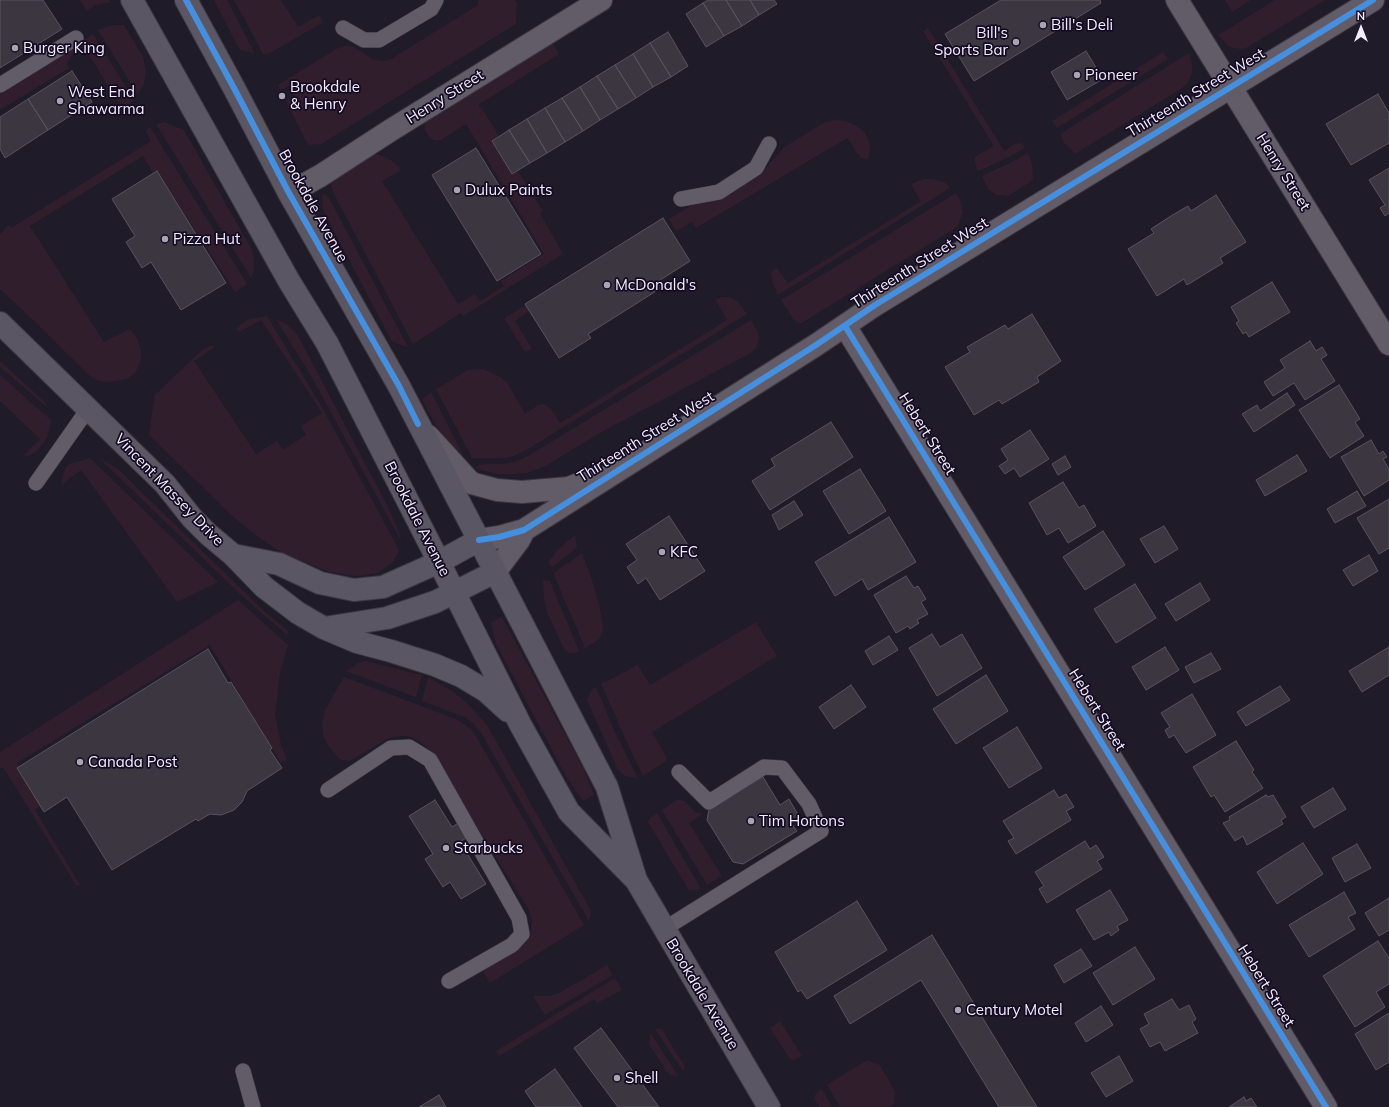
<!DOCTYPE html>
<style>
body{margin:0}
#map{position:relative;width:1389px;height:1107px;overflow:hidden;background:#201b28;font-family:Mulish,sans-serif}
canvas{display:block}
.north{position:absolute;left:1341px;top:8px;width:40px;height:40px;-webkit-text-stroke:3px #160b24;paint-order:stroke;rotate:0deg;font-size:11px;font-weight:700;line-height:16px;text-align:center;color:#f3eefd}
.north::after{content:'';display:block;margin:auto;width:14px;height:18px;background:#f3eefd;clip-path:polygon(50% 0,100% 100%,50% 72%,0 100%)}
</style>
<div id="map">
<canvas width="1389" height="1107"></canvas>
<div class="north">N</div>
</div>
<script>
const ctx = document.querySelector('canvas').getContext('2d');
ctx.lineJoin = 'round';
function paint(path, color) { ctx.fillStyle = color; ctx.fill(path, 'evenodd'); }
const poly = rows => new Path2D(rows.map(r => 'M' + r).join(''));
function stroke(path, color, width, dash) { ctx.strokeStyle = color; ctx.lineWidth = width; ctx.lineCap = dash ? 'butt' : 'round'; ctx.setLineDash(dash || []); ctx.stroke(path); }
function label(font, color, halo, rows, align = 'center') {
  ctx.font = font + ' Mulish,sans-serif'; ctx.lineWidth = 3.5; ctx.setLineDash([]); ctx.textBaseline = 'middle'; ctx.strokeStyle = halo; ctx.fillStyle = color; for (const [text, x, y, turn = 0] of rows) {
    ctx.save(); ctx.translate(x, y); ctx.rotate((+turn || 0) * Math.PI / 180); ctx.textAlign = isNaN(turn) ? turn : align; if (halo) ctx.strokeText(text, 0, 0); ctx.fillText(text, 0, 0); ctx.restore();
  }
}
paint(poly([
 [80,0,109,0,110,2,96,5,87,11],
 [214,0,227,0,255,54,239,49],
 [234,0,281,0,298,27,318,16,321,17,322,23,268,54,263,54],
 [478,0,514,0,517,3,516,24,321,144,308,145,286,101,295,96,289,86,280,90,278,85,336,49,344,46,352,46,359,50,372,59,382,61,391,59,478,5],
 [1225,0,1251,0,1232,12],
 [1275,0,1325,0,1248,47,1242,49,1233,48,1228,46,1218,35],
 [113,25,124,25,143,57,146,72,144,84,138,95,98,30],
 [928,28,1004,151,1015,144,1021,143,1025,148,1007,158,978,171,974,160,976,156,994,146,923,31],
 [93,34,134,100,127,106,122,106,119,103,84,47,70,56,71,58,67,62,67,65,69,68,0,110,0,93],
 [552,42,559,54,478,105,480,108,482,108,499,136,492,141,512,174,518,171,543,211,540,213,563,254,463,316,461,313,413,344,334,194,330,181,368,154,379,155,388,158,399,167,400,171,382,181,458,304,475,294,480,301,504,286,501,281,544,254,466,124,441,140,434,140,429,137,425,130,425,117],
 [1163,52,1168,59,1057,128,1052,121],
 [1189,53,1192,65,1192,73,1187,84,1179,90,1075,154,1065,144,1060,134],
 [837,120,847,122,857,126,865,133,870,144,869,157,867,159,863,159,861,158,847,138,696,228,692,222,676,231,669,219,697,202,722,198,730,194,759,176,783,148,825,122],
 [164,122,184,130,244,236,252,249,254,260,254,270,251,278,156,124],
 [150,127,247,284,235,292,157,171,153,173,143,156,30,226,104,342,130,329,138,340,141,351,141,359,139,365,135,373,129,378,121,380,107,382,99,381,92,378,32,319,0,289,0,235,8,225,11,228,151,141,146,131],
 [1028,153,1032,165,1033,180,1008,196,997,195,989,190,982,176,1010,163],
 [924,179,933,179,946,183,950,188,778,295,773,284,771,273,773,270,776,268,777,269,788,283,921,201,913,188,912,185,913,183],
 [323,193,329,198,408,347,392,342,326,216,323,209,322,197],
 [956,193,961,202,963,212,957,227,802,323,798,323,794,320,781,300],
 [723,297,729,297,734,299,739,303,747,314,528,449,513,456,505,458,472,458,436,389,468,370,483,369,500,377,507,382,525,414,538,405,544,404,551,409,560,423,727,320,715,299],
 [526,305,529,311,515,321,532,349,525,352,505,320,506,317],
 [267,316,323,409,399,550,393,562,378,573,357,576,330,572,282,553,257,536,230,514,149,435,155,395,203,349,212,345,214,346,214,348,194,361,256,454,277,441,283,450,306,435,301,426,322,413,261,320,241,331,237,331,237,328,241,324,249,319],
 [276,319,288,325,297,334,387,505,399,532,401,539,400,539,311,376],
 [751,320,758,334,759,339,756,348,751,353,605,430,547,465,539,469,526,473,514,474,497,474,475,468,477,466,483,464,502,464,514,462,528,456],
 [0,361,44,401,49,409,0,367],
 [0,375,51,420,48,436,43,444,37,451,27,457,25,454,40,439,0,401],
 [431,392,463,455,462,459,444,440,422,400],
 [90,458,218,582,177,602,81,470,61,485,64,472,66,467,70,464],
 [99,458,118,469,265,612,288,631,287,635,239,593],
 [575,535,577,548,552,567,548,562,560,547],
 [582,553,592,580,600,608,603,627,602,634,598,640,585,648,554,575,555,572],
 [543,580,550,581,579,651,575,653,570,653,565,651,547,612,544,598],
 [238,600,288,645,280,672,275,715,281,745,287,759,281,763,210,645,17,763,42,804,35,810,80,885,76,885,3,767,0,769,0,752],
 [502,617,583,768,594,795,583,801,568,780,496,644,491,622],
 [756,622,777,656,652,732,666,756,666,761,643,776,635,760,601,684,638,665,650,685],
 [365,661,422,675,416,697,346,671,358,663],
 [344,677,456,719,471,729,477,738,584,925,490,983,482,970,521,947,527,940,531,933,532,921,529,910,426,746,412,737,403,736,394,737,387,739,353,759,349,761,339,759,326,742,323,734,322,724,325,710],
 [428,677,454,692,466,702,487,725,591,911,589,921,481,733,473,723,464,717,422,701],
 [596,687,615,732,638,778,629,777,623,775,617,768,587,700,592,689],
 [677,800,685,801,695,812,703,814,689,823,722,876,707,885,662,810],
 [657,813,701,889,689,891,648,822,651,817],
 [607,965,613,975,545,1015,533,996,550,996,559,993],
 [615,978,622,990,599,1002,597,1003,594,999,499,1056,496,1051],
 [780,1021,802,1056,794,1060,790,1059,770,1028],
 [661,1028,685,1067,683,1071,655,1029],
 [650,1032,678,1076,671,1075,667,1072,649,1044],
 [867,1060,880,1065,895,1091,894,1104,889,1107,840,1107,827,1085],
 [822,1089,832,1107,819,1107,814,1099,816,1093]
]), '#311e2c');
const building = poly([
 [0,0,43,0,62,29,0,68,0,0],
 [708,0,726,0,742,26,724,36,703,3,708,0],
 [726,0,750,0,759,15,742,26,726,0],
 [750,0,774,0,777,4,759,15,750,0],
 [1001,0,1100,0,1101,3,974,81,945,34,1001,0],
 [703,3,724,36,706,47,686,14,703,3],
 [668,32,688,66,671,77,650,43,668,32],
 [650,43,671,77,653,87,633,54,650,43],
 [1086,51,1103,79,1067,100,1051,72,1086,51],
 [633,54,653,87,636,98,615,65,633,54],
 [615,65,636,98,618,109,597,76,615,65],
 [72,71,92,102,48,130,28,99,72,71],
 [597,76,618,109,600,120,580,87,597,76],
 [580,87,600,120,583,131,562,98,580,87],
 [1378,94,1389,113,1389,143,1351,165,1326,124,1378,94],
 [562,98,583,131,565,142,545,108,562,98],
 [28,99,48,130,5,158,0,149,0,117,28,99],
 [545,108,565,142,547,153,527,119,545,108],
 [527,119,547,153,530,163,509,130,527,119],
 [509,130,530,163,512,174,492,141,509,130],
 [476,148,541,254,497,281,432,175,476,148],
 [1389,168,1389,213,1385,216,1380,208,1385,205,1369,180,1389,168],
 [157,171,226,283,181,310,151,262,142,268,126,242,135,236,112,199,157,171],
 [1216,195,1246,242,1220,258,1223,263,1187,285,1184,279,1157,296,1128,249,1154,233,1151,229,1171,216,1188,206,1191,211,1216,195],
 [663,218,690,261,657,282,661,288,588,334,591,338,559,358,525,304,663,218],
 [1272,282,1290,312,1249,337,1246,332,1243,334,1236,323,1239,321,1231,307,1272,282],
 [1032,314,1061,361,1037,377,1039,382,1002,404,999,400,974,415,945,367,970,352,967,347,1005,325,1008,329,1032,314],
 [1310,341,1316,351,1322,347,1327,355,1321,359,1335,381,1305,400,1294,383,1273,396,1264,382,1285,368,1280,360,1310,341],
 [1339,385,1360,419,1355,422,1364,436,1330,458,1299,410,1339,385],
 [1287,393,1295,405,1254,432,1242,414,1257,405,1260,411,1287,393],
 [831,422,853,457,770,510,752,481,775,466,771,459,831,422],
 [1030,430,1049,459,1020,477,1014,468,1005,474,999,466,1008,460,1001,449,1030,430],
 [1371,440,1379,454,1383,451,1387,457,1383,459,1389,469,1389,480,1364,496,1341,457,1371,440],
 [1297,455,1307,471,1265,496,1256,480,1297,455],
 [1065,456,1071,467,1058,475,1052,464,1065,456],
 [860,469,886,511,849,534,823,491,860,469],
 [1063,482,1079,508,1084,505,1096,526,1068,543,1059,528,1047,535,1029,503,1063,482],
 [1357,491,1366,506,1335,523,1327,509,1357,491],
 [1389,499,1389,548,1379,554,1357,518,1389,499],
 [794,501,803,515,779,530,772,515,794,501],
 [669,516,705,571,660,600,646,578,638,584,627,567,637,560,626,544,669,516],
 [889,517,916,562,868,590,862,579,835,596,815,562,889,517],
 [1164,526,1178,549,1155,563,1140,539,1164,526],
 [1103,531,1125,565,1085,590,1063,557,1103,531],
 [1369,555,1378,571,1353,586,1343,570,1369,555],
 [906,576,914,588,918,586,926,599,921,602,928,614,917,620,919,623,910,629,908,626,896,633,874,595,906,576],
 [1200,583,1210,600,1176,621,1165,604,1200,583],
 [1135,584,1156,618,1116,643,1094,609,1135,584],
 [932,634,940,647,962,634,982,668,937,696,909,648,932,634],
 [889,636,898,650,873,665,865,651,889,636],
 [1165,647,1179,670,1146,690,1132,667,1165,647],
 [1389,647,1389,675,1362,692,1349,671,1389,647],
 [208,649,228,683,231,682,272,748,270,750,282,768,247,791,242,802,234,810,221,815,210,814,198,821,196,819,112,870,67,797,44,812,17,768,208,649],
 [1211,653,1221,669,1194,683,1185,667,1211,653],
 [986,675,1008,711,956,744,933,709,986,675],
 [851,685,866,707,834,729,819,707,851,685],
 [1280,686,1290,700,1246,726,1237,712,1280,686],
 [1192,694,1216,735,1186,753,1174,735,1169,738,1165,730,1170,727,1161,713,1192,694],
 [1017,727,1042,768,1009,788,983,748,1017,727],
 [1236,741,1254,770,1252,772,1263,788,1225,812,1214,795,1211,797,1193,767,1236,741],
 [763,777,780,805,789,799,800,818,791,823,797,831,743,864,733,862,707,820,709,809,763,777],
 [1333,788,1346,809,1314,828,1301,807,1333,788],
 [1054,790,1059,798,1066,794,1074,807,1066,811,1071,820,1016,854,1008,841,1014,838,1003,821,1054,790],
 [1266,795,1268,797,1273,795,1286,817,1281,820,1283,824,1247,845,1243,836,1235,841,1223,823,1230,820,1229,817,1266,795],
 [435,800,452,827,460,822,469,836,460,842,486,884,461,899,450,882,443,887,425,859,433,854,409,816,435,800],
 [1085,841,1090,849,1096,845,1104,857,1097,861,1102,869,1047,903,1039,889,1044,886,1035,872,1085,841],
 [1303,843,1323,874,1277,904,1257,872,1303,843],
 [1357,844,1371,868,1345,882,1332,858,1357,844],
 [1110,890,1128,920,1117,926,1119,930,1111,936,1109,932,1094,940,1076,910,1110,890],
 [1344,892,1356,913,1348,917,1355,929,1309,957,1289,925,1344,892],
 [1389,898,1389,930,1379,936,1365,913,1389,898],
 [857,901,887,950,807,999,801,990,798,992,775,952,857,901],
 [932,935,1037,1107,999,1107,921,980,850,1024,834,996,932,935],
 [1378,941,1389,958,1389,984,1376,992,1385,1007,1355,1027,1323,976,1378,941],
 [1135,947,1155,979,1113,1005,1093,973,1135,947],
 [1081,949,1092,966,1064,983,1054,965,1081,949],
 [1172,999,1179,1010,1189,1005,1196,1019,1192,1022,1198,1033,1165,1051,1160,1042,1150,1047,1140,1029,1149,1024,1144,1014,1172,999],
 [1101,1006,1113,1025,1086,1042,1075,1023,1101,1006],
 [1389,1013,1389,1062,1376,1070,1355,1034,1389,1013],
 [601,1028,659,1107,618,1107,574,1048,601,1028],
 [1119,1056,1133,1081,1106,1097,1091,1073,1119,1056],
 [555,1069,582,1107,536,1107,525,1091,555,1069],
 [439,1095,446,1107,419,1107,439,1095],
 [1244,1097,1246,1101,1251,1098,1257,1107,1229,1107,1244,1097]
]);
paint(building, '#3c3641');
stroke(building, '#59535e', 1);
const lane = poly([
 [343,28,364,40,379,40,431,9,436,0],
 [0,85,76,38],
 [681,199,719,192,756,168,769,144],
 [36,483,88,409],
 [328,790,391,748,409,747,430,760,519,918,522,934,512,945,449,981],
 [664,929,821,831,809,804,782,768,764,767,709,802,679,772],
 [243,1071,253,1107]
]);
const street = poly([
 [1177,0,1389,344],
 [289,193,320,176,391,130,601,0],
 [845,326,1326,1107]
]);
const secondary = poly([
 [428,436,471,483,497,490,522,492,569,488,588,480],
 [479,540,499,537,524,530,816,345,875,305,1373,0],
 [495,572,519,540,524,530]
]);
const primary = poly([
 [132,0,289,281,327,343,439,562,520,724,569,812,634,878],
 [186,0,234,88,289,193,399,386,607,787,636,880,769,1107],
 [0,323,165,484,192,518,208,534,233,555,264,587,298,613,324,628,357,642,391,651,435,665,461,676,486,691,508,711],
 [233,555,279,564,320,583,354,590,383,587,439,562,479,540],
 [324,628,387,618,435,602,495,572]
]);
stroke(lane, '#3c3943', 16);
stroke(street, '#3c3943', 24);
stroke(secondary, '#3c3943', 24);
stroke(primary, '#3c3943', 24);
stroke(lane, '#615c68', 15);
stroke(street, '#615c68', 22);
stroke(secondary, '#615c68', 22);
stroke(primary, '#5b5664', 22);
stroke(poly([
 [186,0,234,88,289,193,399,386,418,424],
 [845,326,1326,1107],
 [479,540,499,537,524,530,816,345,875,305,1373,0]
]), '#468fdf', 6);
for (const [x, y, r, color] of [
 [1043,25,4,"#a9a4b2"],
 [1016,42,4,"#a9a4b2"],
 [15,48,4,"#a9a4b2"],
 [1077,75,4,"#a9a4b2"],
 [282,96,4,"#a9a4b2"],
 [60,101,4,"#a9a4b2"],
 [457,190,4,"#a9a4b2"],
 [165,239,4,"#a9a4b2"],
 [607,285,4,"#a9a4b2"],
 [662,552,4,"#a9a4b2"],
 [80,762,4,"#a9a4b2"],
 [751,821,4,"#a9a4b2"],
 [446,848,4,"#a9a4b2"],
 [958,1010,4,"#a9a4b2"],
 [617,1078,4,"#a9a4b2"]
]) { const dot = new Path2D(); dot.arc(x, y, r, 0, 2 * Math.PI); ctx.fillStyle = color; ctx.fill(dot); stroke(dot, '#160b24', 1.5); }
label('15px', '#f3eefd', '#160b24', [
 ["Bill's Deli",1051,25],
 ["Bill's",1008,33,"right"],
 ["Sports Bar",1008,50,"right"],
 ["Burger King",23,48],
 ["Pioneer",1085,75],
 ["Brookdale",290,87],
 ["& Henry",290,104],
 ["West End",68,92],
 ["Shawarma",68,109],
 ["Dulux Paints",465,190],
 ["Pizza Hut",173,239],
 ["McDonald's",615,285],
 ["KFC",670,552],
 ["Canada Post",88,762],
 ["Tim Hortons",759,821],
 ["Starbucks",454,848],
 ["Century Motel",966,1010],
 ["Shell",625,1078]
], 'left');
label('15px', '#f3eefd', '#160b24', [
 ["Thirteenth Street West",1196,93,-31],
 ["Henry Street",445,97,-32],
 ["Henry Street",1283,172,58],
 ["Brookdale Avenue",313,206,61],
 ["Thirteenth Street West",920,263,-32],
 ["Hebert Street",927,434,58],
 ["Thirteenth Street West",646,437,-32],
 ["Vincent Massey Drive",169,490,46],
 ["Brookdale Avenue",417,519,63],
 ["Hebert Street",1097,710,58],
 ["Hebert Street",1266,986,58],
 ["Brookdale Avenue",702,994,59]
]);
</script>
